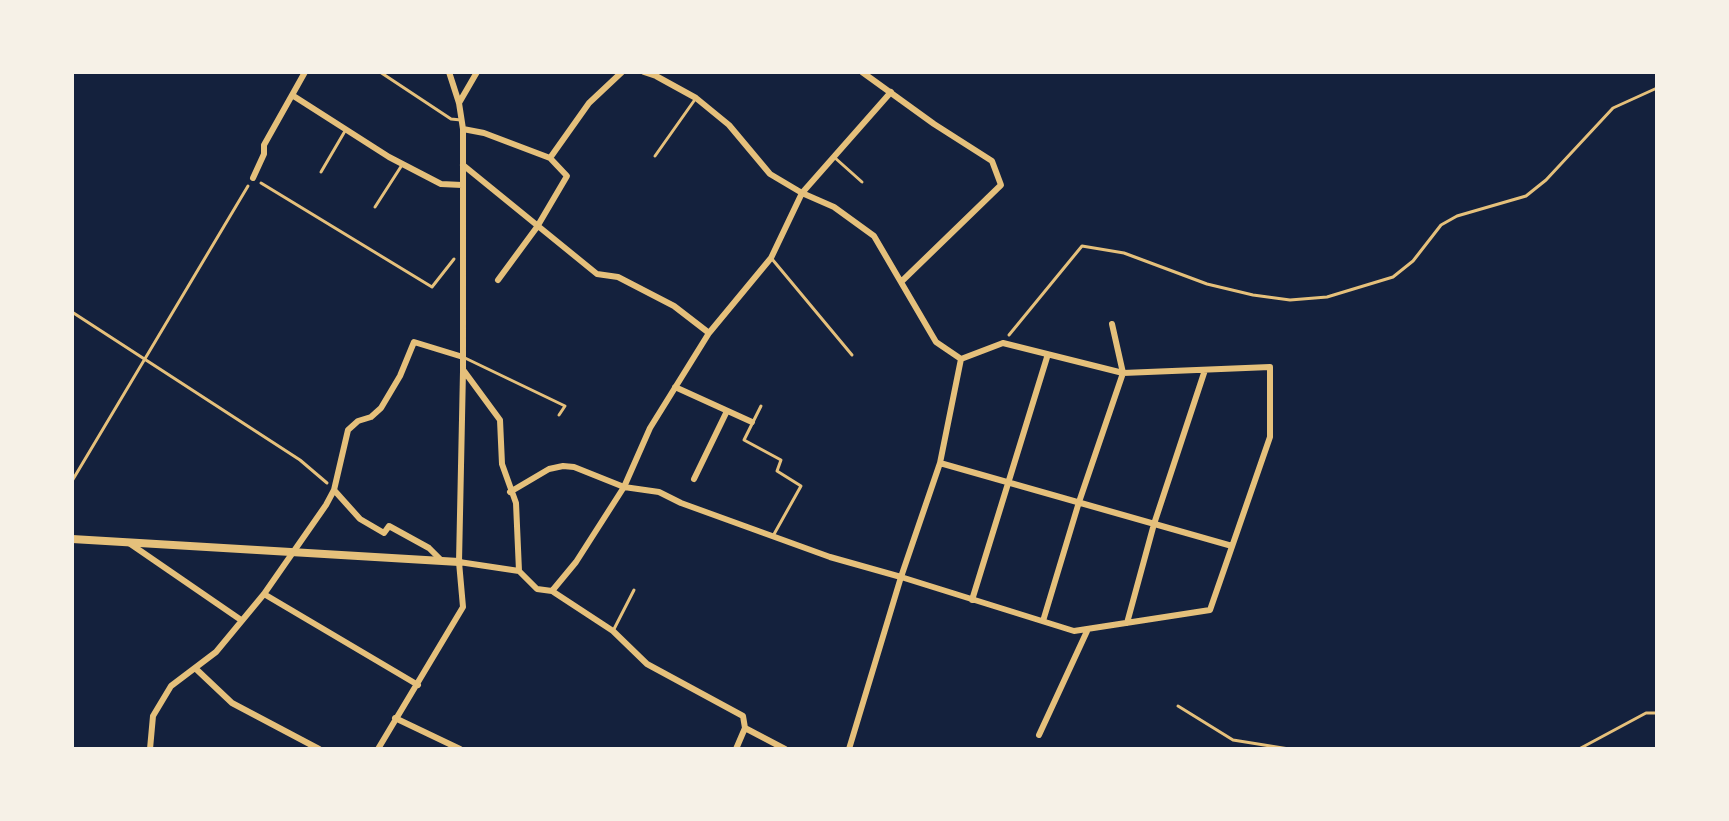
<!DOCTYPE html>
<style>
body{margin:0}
#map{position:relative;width:1729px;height:821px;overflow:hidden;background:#14213d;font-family:Georgia,serif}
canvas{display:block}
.frame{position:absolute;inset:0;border:74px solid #f6f1e7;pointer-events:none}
</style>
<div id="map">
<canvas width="1729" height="821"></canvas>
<div class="frame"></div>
</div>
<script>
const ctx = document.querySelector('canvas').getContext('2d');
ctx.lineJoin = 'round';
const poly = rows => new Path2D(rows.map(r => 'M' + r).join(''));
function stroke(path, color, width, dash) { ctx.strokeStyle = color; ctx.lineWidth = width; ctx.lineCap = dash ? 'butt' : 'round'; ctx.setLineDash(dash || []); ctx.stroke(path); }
stroke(poly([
 [261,183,432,287,454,259],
 [72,312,300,460,327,483],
 [1009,335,1082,246,1124,253,1207,284,1253,295,1290,300,1327,297,1393,277,1413,261,1441,225,1457,216,1526,196,1546,180,1613,108,1657,88],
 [72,481,248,186],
 [1178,706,1233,740,1289,749],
 [1579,749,1646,713,1657,713]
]), '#e5c07b', 3);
stroke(poly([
 [380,72,451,119,461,120],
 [655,156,696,98],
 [834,157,862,182],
 [321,172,345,131],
 [375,207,402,165],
 [772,259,852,355],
 [465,358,565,406,559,415],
 [761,406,744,440,781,460,777,471,801,486,773,536],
 [613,631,634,590]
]), '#e5c07b', 3);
stroke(poly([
 [644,72,656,76,696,98,729,125,770,174,802,193,834,207,874,236,936,342,961,359],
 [862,72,934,124,992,161,1001,185,901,282],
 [292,95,389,157,441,184,462,185],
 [459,103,477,72],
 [463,129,484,133,550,158,567,176,537,227,498,280],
 [550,158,589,103,622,72],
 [463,165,597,274,618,277,674,306,709,333],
 [253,178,264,154,264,145,305,72],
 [1003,343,1123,373,1270,367,1270,437,1210,610,1074,631,901,577,940,463,961,359,1003,343],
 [464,371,500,420,502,464,516,503,519,571],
 [675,387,752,422],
 [940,463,1232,546],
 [694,479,727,411],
 [334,490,360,519,384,533,389,526,429,548,441,560],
 [510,492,549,469,563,466,574,467,624,487,659,492,681,503,830,557,901,577,849,749],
 [129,543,241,620],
 [459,562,519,571,537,589,552,591,613,631,647,664,743,716,745,728,736,749],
 [552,591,576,562,624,487,650,428,709,333,771,258,802,193,891,92],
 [264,594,418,685],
 [972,600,1048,354],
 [1043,621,1079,502,1123,373,1112,324],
 [1127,623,1154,524,1205,370],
 [195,668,232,703,319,749],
 [395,718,460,749],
 [745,728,785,749],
 [1039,735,1088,629],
 [150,749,153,716,171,686,216,652,264,594,326,505,334,490,348,430,358,421,371,417,381,408,400,376,414,342,463,357],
 [378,749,463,607,459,562,463,371,463,129,459,103,449,72]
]), '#e5c07b', 6);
stroke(poly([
 [72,539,459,562]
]), '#e5c07b', 8);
</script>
